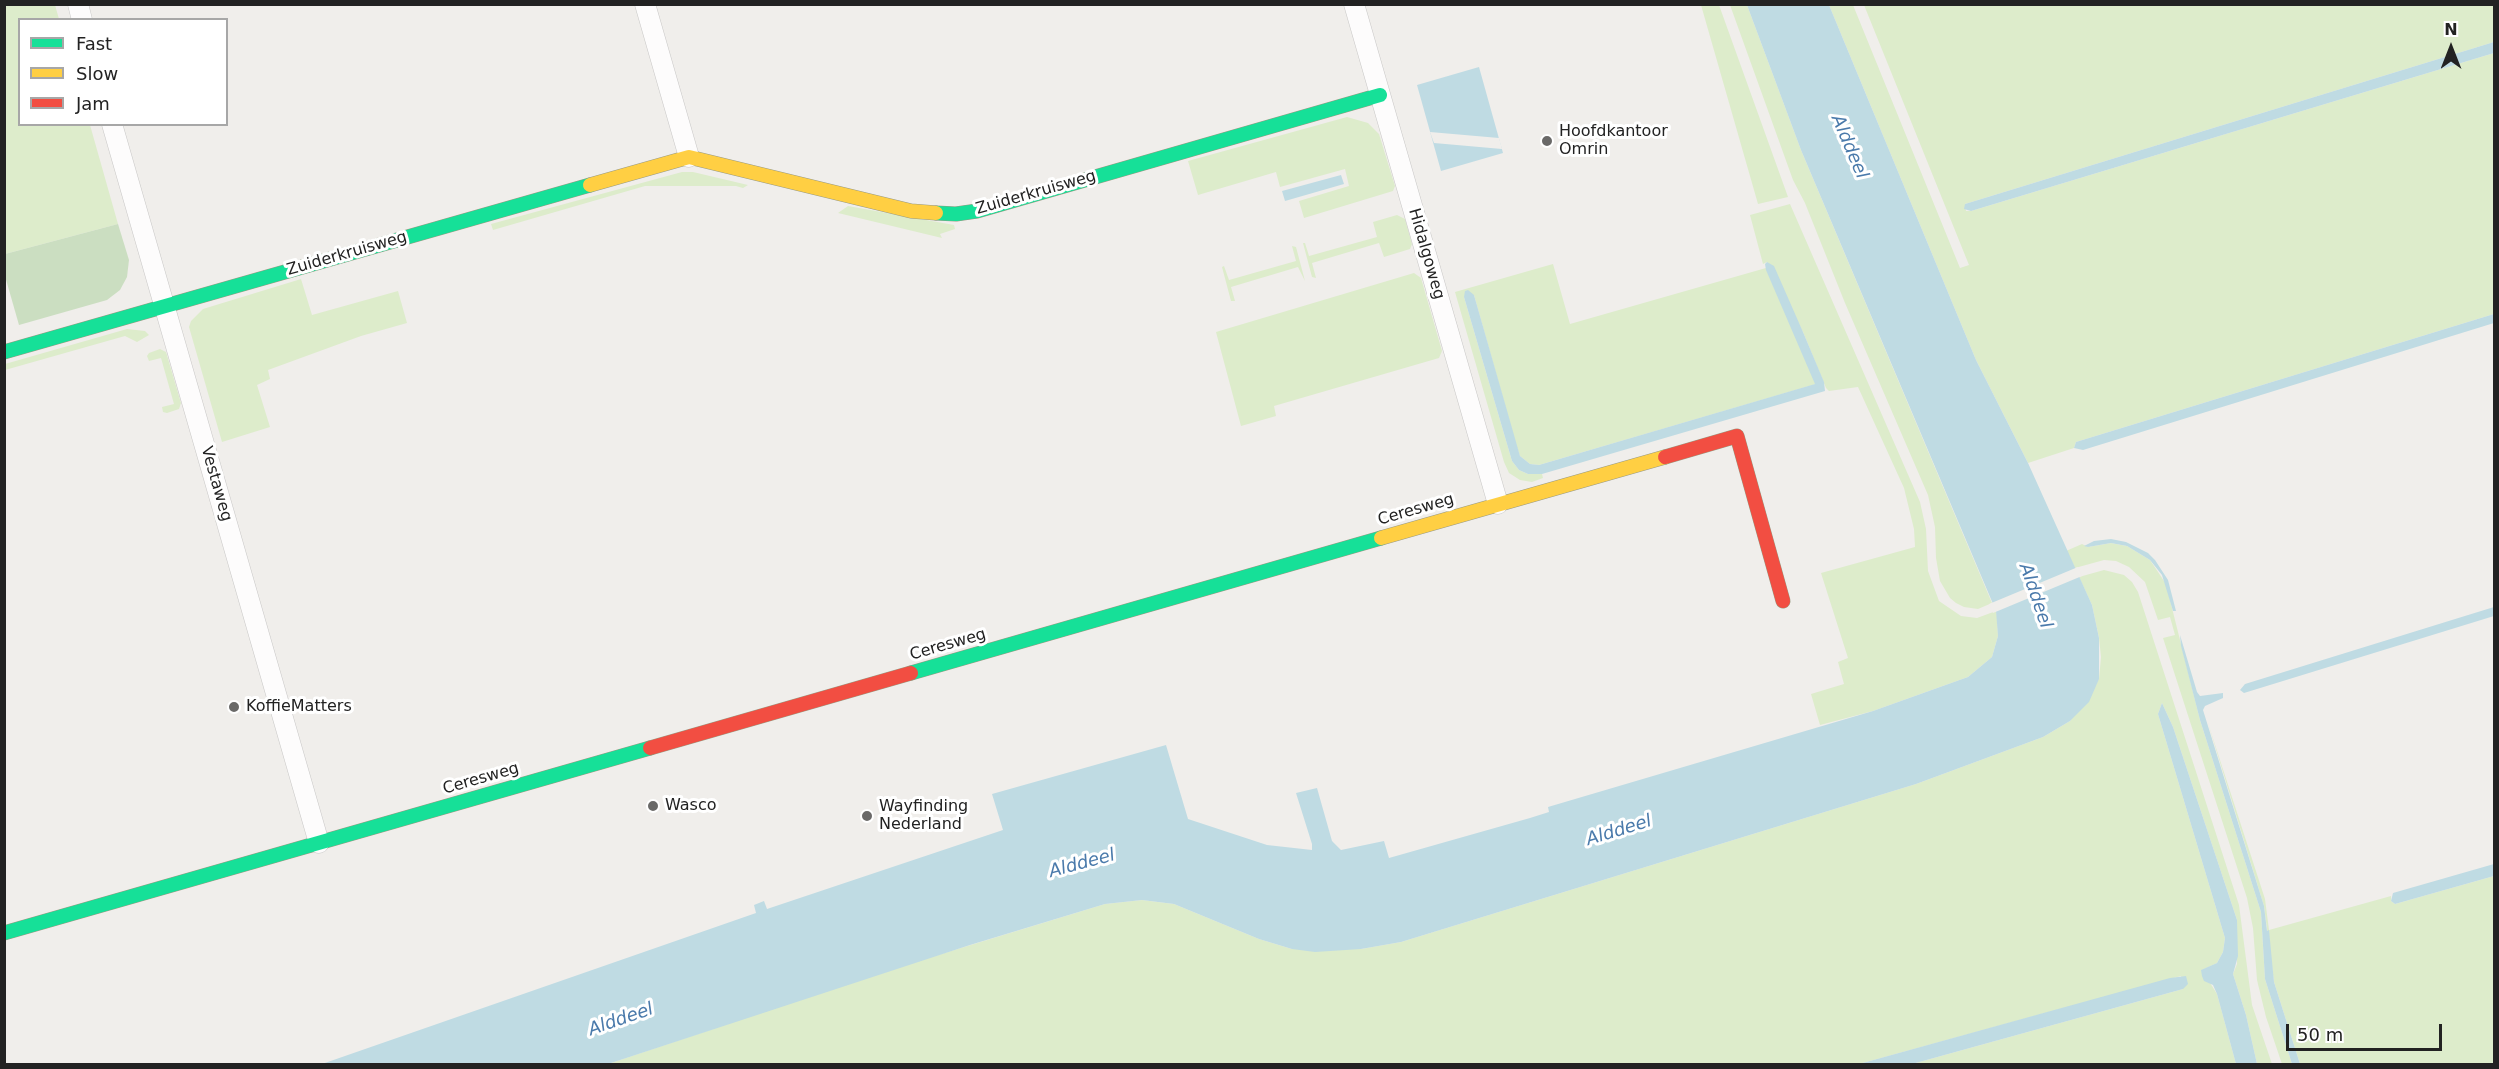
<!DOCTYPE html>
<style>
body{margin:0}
#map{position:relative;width:2499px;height:1069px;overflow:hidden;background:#f0eeeb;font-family:"DejaVu Sans",sans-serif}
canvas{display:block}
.frame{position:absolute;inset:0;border:6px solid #222;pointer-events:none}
.legend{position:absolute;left:18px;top:18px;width:210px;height:108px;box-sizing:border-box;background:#fff;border:2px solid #a7a7a7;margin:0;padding:8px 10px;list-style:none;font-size:18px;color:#222}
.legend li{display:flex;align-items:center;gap:12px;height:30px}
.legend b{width:30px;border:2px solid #a7a7a7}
.north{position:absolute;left:2421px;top:18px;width:60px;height:60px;-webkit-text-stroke:4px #fff;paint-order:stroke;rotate:0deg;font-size:16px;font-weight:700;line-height:24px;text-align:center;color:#222}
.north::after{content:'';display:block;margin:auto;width:21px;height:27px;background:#222;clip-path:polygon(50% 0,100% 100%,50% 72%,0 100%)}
.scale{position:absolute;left:2286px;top:1024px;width:156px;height:27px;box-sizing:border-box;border:3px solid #222;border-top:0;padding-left:8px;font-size:18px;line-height:21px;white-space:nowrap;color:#222;-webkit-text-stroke:4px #fff;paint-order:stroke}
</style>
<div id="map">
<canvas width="2499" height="1069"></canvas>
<div class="frame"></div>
<ul class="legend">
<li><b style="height:8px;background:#16e098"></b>Fast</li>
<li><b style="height:8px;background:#ffcf43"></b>Slow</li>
<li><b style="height:8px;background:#f24e42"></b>Jam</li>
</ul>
<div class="north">N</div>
<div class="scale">50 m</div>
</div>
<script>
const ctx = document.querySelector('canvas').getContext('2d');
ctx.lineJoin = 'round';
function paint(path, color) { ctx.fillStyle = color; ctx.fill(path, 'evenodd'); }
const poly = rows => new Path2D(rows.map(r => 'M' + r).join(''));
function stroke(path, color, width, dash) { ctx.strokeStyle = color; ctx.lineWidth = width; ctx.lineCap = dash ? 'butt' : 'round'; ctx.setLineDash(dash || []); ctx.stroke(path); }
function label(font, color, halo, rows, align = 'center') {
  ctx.font = font + ' "DejaVu Sans",sans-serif'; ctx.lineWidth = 6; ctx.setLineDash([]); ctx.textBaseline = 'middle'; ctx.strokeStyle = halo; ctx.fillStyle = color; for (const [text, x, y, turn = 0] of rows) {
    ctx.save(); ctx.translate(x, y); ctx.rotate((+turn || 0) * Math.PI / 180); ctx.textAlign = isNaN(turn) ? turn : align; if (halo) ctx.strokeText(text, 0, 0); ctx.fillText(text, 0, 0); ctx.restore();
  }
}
paint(poly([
 [5,5,55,5,59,19,20,20,20,124,90,125,118,224,5,254],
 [1701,5,1719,5,1788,197,1758,204],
 [1730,5,1747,5,1801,150,1992,603,1978,609,1964,607,1956,603,1950,598,1940,581,1936,558,1935,527,1928,495,1845,303,1805,203,1793,180],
 [1829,5,1853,5,1960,268,1969,265,1864,5,2494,5,2494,42,1965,204,1966,211,1971,211,2494,53,2494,314,2076,442,2074,448,2028,463,1976,360],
 [1347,117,1368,123,1379,134,1395,186,1393,191,1304,218,1299,201,1349,186,1345,169,1280,187,1276,172,1198,195,1188,161],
 [682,172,693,172,748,185,743,188,736,186,645,186,493,230,491,224],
 [1790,204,1920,502,1926,529,1928,571,1939,601,1961,616,1977,618,1996,611,1997,616,1998,636,1992,657,1968,677,1873,711,1820,725,1811,694,1844,684,1838,662,1848,658,1821,573,1915,547,1914,529,1904,488,1858,387,1829,391,1826,388,1803,332,1767,262,1763,264,1750,215],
 [848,206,954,225,955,229,940,234,942,238,838,213],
 [1397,215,1405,219,1412,244,1410,249,1384,257,1379,243,1312,263,1316,278,1312,277,1303,243,1305,243,1309,256,1377,237,1373,222],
 [1292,246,1296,247,1305,281,1298,267,1231,287,1235,301,1231,301,1222,267,1224,266,1229,280,1296,261],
 [1553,264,1570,324,1766,268,1816,384,1539,465,1530,464,1520,456,1516,445,1474,295,1464,297,1512,461,1519,470,1528,474,1542,474,1543,478,1532,482,1520,480,1509,473,1504,462,1455,292],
 [1414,273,1421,278,1442,351,1439,358,1274,406,1276,416,1241,426,1216,332],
 [301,279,312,315,398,291,407,323,361,336,268,370,270,379,257,385,270,427,222,442,189,327,191,321,203,309],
 [127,329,145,331,149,335,137,342,125,336,5,370,5,364],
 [160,349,166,352,181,403,179,409,167,413,163,412,162,407,174,404,161,358,149,361,147,356,149,353],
 [2111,543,2127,546,2150,560,2166,584,2200,720,2261,912,2265,979,2292,1064,2282,1064,2266,1017,2257,980,2253,928,2247,898,2163,638,2175,635,2170,617,2158,620,2145,582,2129,567,2116,561,2104,560,2075,568,2066,551,2082,544,2088,547],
 [2104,570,2124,575,2132,582,2138,592,2239,905,2252,1005,2272,1064,2257,1064,2246,1015,2233,974,2237,964,2237,920,2173,727,2162,703,2158,714,2225,938,2223,952,2217,963,2202,970,2217,994,2236,1064,1912,1064,2183,989,2181,976,1859,1064,608,1064,892,969,1105,904,1142,900,1174,904,1259,939,1292,949,1361,949,1401,942,1916,784,2043,737,2070,721,2099,679,2101,657,2099,638,2092,605,2079,577],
 [2207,720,2265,899,2269,930,2391,896,2391,901,2395,904,2494,876,2494,1064,2300,1064,2274,982,2264,906]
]), '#ddeccb');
paint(poly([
 [118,224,129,260,127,277,120,290,107,300,19,325,5,276,5,254]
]), '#cbdec1');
paint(poly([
 [1747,5,1829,5,1976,360,2028,463,2092,605,2099,638,2099,679,2089,702,2070,721,2043,737,1916,784,1401,942,1361,949,1315,952,1292,949,1259,939,1174,904,1142,900,1105,904,970,945,608,1064,322,1064,756,913,754,905,764,901,767,909,1003,830,992,794,1166,745,1188,819,1267,845,1312,850,1312,844,1296,793,1317,788,1332,841,1341,850,1384,841,1389,858,1530,818,1549,812,1548,807,1873,711,1968,677,1992,657,1998,636,1996,611,1801,150],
 [2494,42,2494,53,1971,211,1964,209,1965,204],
 [1479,67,1503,153,1441,171,1417,85],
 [1341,175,1344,184,1285,201,1282,191],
 [1767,262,1774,266,1803,332,1824,382,1825,391,1542,474,1528,474,1519,470,1512,461,1464,297,1465,291,1468,290,1474,295,1520,456,1530,464,1539,465,1815,384,1766,270,1765,264],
 [2494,314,2494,323,2083,450,2074,448,2076,442],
 [2111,539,2126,542,2148,553,2155,560,2168,580,2176,611,2173,611,2162,575,2150,560,2127,546,2111,543,2088,547,2084,546,2094,541],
 [2494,607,2494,616,2244,693,2240,690,2245,684],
 [2180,635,2197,692,2200,696,2223,693,2223,698,2205,706,2203,710,2264,906,2267,931,2269,930,2274,982,2300,1064,2292,1064,2265,979,2261,912,2200,720,2181,646],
 [2162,703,2173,727,2237,920,2238,956,2233,974,2246,1015,2257,1064,2236,1064,2217,994,2213,985,2204,981,2202,976,2201,970,2217,963,2223,952,2225,938,2158,714],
 [2494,864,2494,876,2395,904,2391,901,2393,893],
 [2186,976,2188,984,2183,989,1912,1064,1859,1064,2170,978]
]), '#bfdbe3');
paint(poly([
 [1430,132,1499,138,1502,149,1434,143],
 [2078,567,2082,576,1993,613,1989,604]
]), '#f0eeeb');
const street = poly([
 [78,4,82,20],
 [645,4,689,157],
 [1354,4,1498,504],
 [112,124,319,843]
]);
const fast = poly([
 [936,213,956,214,977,211,1380,95],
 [4,352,590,185],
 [911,673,1381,538],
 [4,933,650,748]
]);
const slow = poly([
 [590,185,689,157,911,211,936,213],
 [1381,538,1665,457]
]);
const jam = poly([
 [1665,457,1737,436,1783,601],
 [650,748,911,673]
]);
stroke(street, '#c9c8c7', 21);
stroke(fast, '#999a82', 15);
stroke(slow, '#999a82', 15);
stroke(jam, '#999a82', 15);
stroke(street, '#fdfcfc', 20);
stroke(fast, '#16e098', 14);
stroke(slow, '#ffcf43', 14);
stroke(jam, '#f24e42', 14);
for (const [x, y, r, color] of [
 [1547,141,6,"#6a6968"],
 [234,707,6,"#6a6968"],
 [653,806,6,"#6a6968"],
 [867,816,6,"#6a6968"]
]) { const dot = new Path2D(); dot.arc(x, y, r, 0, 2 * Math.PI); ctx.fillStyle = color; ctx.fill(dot); stroke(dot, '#fff', 2); }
label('16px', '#222', '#fff', [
 ["Hoofdkantoor",1559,132],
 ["Omrin",1559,150],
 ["KoffieMatters",246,707],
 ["Wasco",665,806],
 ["Wayfinding",879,807],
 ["Nederland",879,825]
], 'left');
label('16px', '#222', '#fff', [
 ["Zuiderkruisweg",1036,193,-16],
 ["Zuiderkruisweg",347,254,-16],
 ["Hidalgoweg",1426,254,74],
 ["Vestaweg",216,484,74],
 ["Ceresweg",1416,510,-16],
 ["Ceresweg",948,645,-16],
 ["Ceresweg",481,779,-16]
]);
label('italic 18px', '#4a7aab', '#fff', [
 ["Alddeel",1849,147,67],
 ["Alddeel",2035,596,71],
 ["Alddeel",1619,831,-17],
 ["Alddeel",1082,864,-15],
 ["Alddeel",621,1020,-19]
]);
</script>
